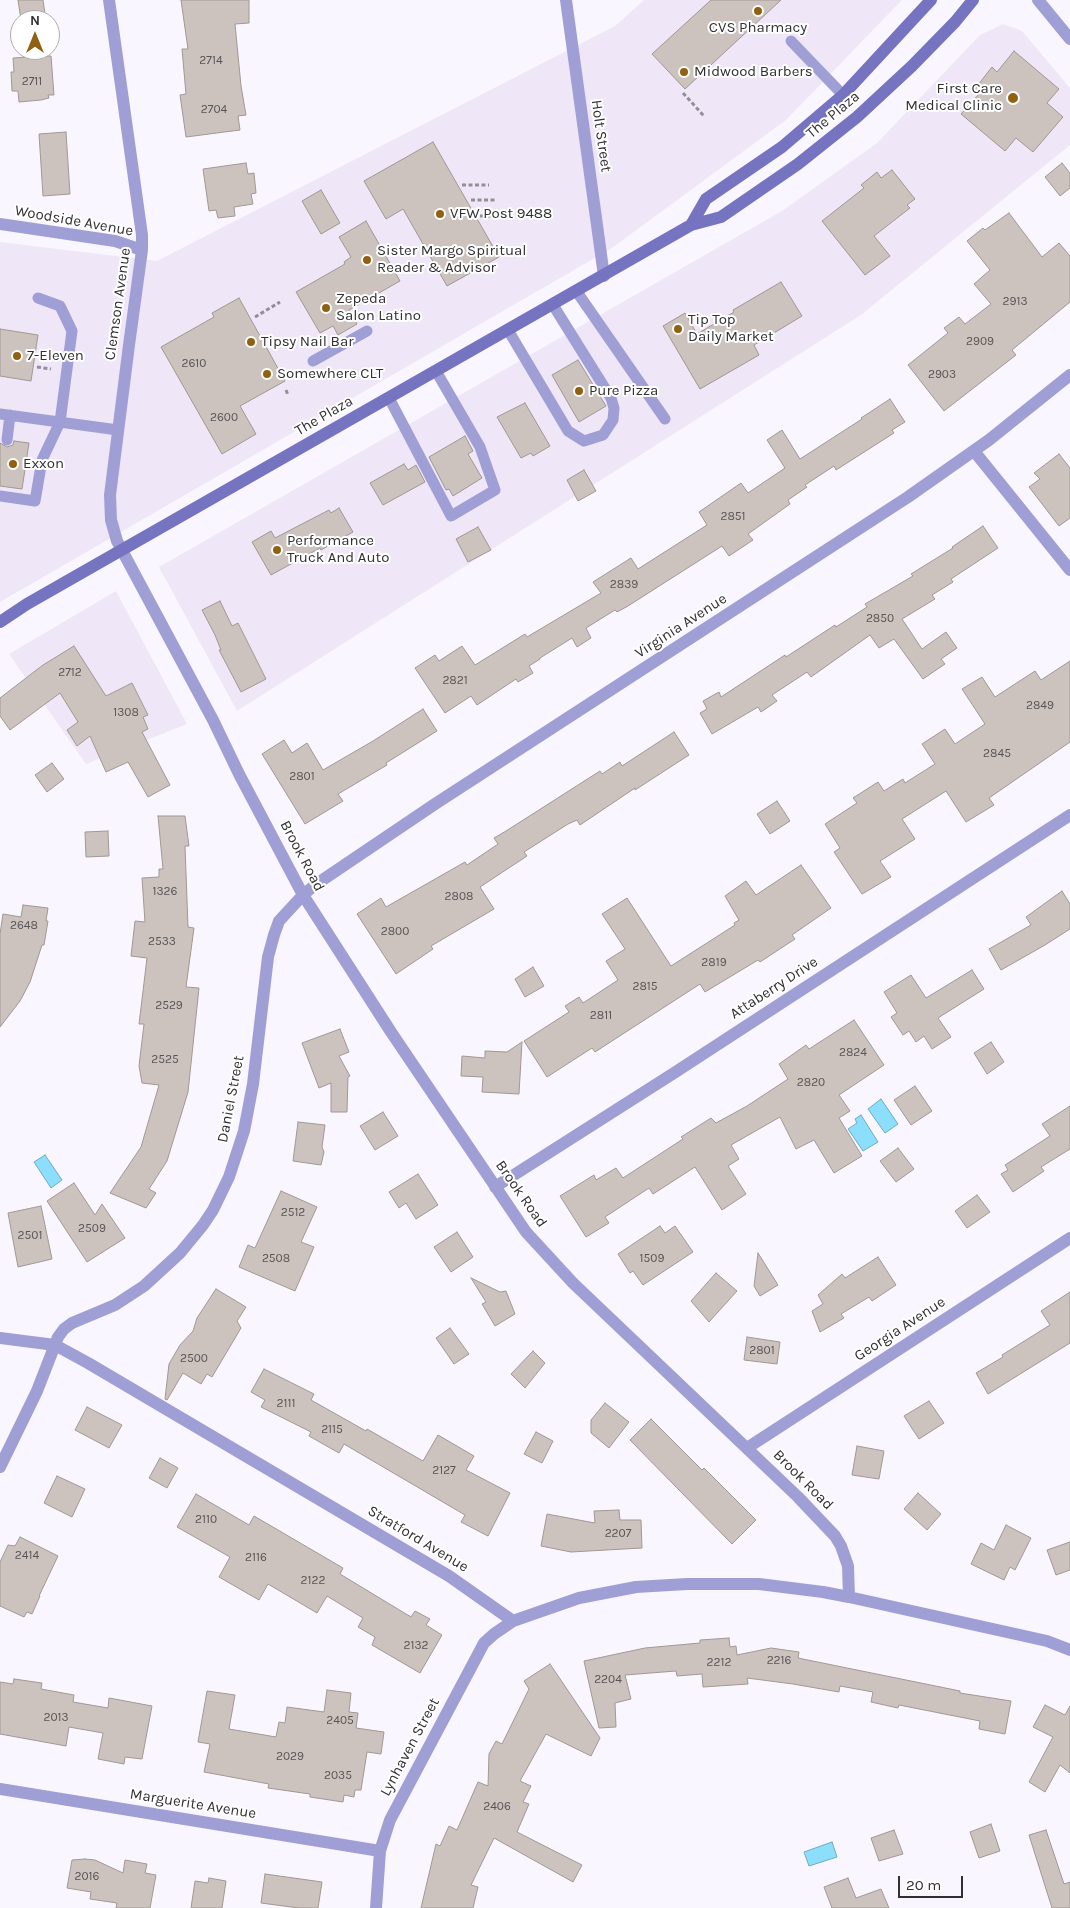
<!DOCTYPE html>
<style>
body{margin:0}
#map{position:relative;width:1070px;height:1908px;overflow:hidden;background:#faf6ff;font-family:Karla,sans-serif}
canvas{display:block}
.north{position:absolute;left:10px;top:10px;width:50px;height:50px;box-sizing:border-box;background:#fff;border:1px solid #adacad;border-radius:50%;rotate:0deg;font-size:14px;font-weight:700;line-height:20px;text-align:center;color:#312f32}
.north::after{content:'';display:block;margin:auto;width:18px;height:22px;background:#926011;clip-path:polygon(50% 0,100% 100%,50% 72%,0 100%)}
.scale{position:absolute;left:898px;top:1876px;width:65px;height:22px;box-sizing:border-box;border:2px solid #312f32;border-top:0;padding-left:6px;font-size:15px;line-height:18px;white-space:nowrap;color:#312f32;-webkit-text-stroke:4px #fff;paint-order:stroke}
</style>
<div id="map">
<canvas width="1070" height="1908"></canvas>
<div class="north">N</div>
<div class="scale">20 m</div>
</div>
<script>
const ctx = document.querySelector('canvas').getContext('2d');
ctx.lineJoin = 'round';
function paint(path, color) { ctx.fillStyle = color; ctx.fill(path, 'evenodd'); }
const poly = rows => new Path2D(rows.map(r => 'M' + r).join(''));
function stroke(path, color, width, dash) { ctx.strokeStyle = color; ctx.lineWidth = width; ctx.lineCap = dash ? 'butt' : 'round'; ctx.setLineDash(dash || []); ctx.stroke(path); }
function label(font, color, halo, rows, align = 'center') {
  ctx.font = font + ' Karla,sans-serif'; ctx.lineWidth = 4; ctx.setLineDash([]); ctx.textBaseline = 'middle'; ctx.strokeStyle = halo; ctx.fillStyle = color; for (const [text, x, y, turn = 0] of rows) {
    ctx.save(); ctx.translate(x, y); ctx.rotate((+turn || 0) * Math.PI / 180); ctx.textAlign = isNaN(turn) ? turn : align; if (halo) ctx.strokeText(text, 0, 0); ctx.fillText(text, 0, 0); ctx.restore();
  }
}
paint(poly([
 [644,0,902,0,786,120,612,248,0,602,0,242,157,261,615,26],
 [1003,24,1022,31,1070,88,1070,145,861,315,237,711,159,567,782,211,877,143,980,35],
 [116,591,187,724,86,764,9,654]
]), '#efe7f7');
const water = poly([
 [881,1099,898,1124,885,1133,868,1109,881,1099],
 [861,1115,878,1142,863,1151,848,1129,857,1123,855,1119,861,1115],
 [45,1155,62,1180,51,1188,34,1162,45,1155],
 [832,1842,837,1857,809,1866,804,1852,832,1842]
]);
paint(water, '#8bdffc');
stroke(water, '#70aabf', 1);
const building = poly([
 [18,0,43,0,46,20,21,20,18,0],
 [181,0,249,0,249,23,235,24,241,86,246,115,238,116,240,130,186,137,180,95,186,94,182,49,188,49,181,0],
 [711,0,781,0,685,89,652,54,711,0],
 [1014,51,1059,89,1047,103,1063,117,1033,152,1016,138,1005,151,961,114,979,94,974,90,992,67,997,72,1014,51],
 [43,56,51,56,54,95,48,95,49,98,41,100,19,102,18,91,12,91,11,72,14,72,13,58,43,56],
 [66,132,70,194,43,196,39,134,66,132],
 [433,142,499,257,447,286,403,209,386,219,364,181,433,142],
 [246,163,248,174,254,173,256,193,251,194,253,204,234,207,235,216,218,218,216,210,209,211,203,169,246,163],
 [1062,163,1070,173,1070,188,1060,196,1045,177,1062,163],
 [892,170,915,199,907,205,910,208,874,236,890,256,865,275,822,221,864,188,861,185,877,172,881,178,892,170],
 [321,190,340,223,321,234,302,201,321,190],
 [1009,213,1042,257,1059,243,1070,256,1070,302,1012,350,1016,355,944,411,908,365,948,333,944,328,959,317,965,324,991,304,974,284,990,270,967,241,983,228,985,230,1009,213],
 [366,221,400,281,349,310,357,324,338,335,333,326,320,333,296,292,345,264,344,262,351,257,339,237,366,221],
 [781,282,802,316,754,345,759,355,700,389,663,326,685,313,697,334,734,312,733,310,781,282],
 [239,298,285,381,240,406,256,434,222,454,161,347,214,317,212,313,239,298],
 [0,329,38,335,31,381,0,376,0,329],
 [578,360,606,406,579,422,552,375,578,360],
 [890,399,905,422,892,430,894,433,836,470,834,466,805,485,807,487,788,500,790,504,748,534,753,540,729,556,722,546,628,606,617,612,615,610,586,628,591,638,577,647,572,638,540,658,540,659,529,666,533,673,518,682,516,679,477,705,471,696,445,713,415,668,435,655,439,661,462,646,475,665,525,634,527,637,601,593,593,582,631,558,638,569,707,525,699,512,741,483,748,493,785,468,767,440,782,430,800,459,862,419,861,418,890,399],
 [525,403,550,446,533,456,531,453,521,458,497,417,525,403],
 [465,436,473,451,468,454,482,478,453,496,449,489,446,490,429,457,465,436],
 [14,441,29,443,22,489,0,486,0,443,7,447,13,445,14,441],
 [1059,454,1070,468,1070,518,1059,526,1029,487,1040,479,1034,473,1059,454],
 [404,464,408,470,416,465,425,482,383,505,370,483,404,464],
 [584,470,596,491,578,501,567,480,584,470],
 [339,508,353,532,321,550,320,548,271,575,252,542,271,531,275,538,329,510,331,513,339,508],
 [983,526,998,548,951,579,953,582,932,595,935,599,902,619,922,649,946,632,957,648,941,659,945,664,923,679,894,639,879,648,870,635,811,677,807,672,772,695,777,701,761,712,758,707,712,734,700,713,707,709,703,701,719,692,721,697,785,655,786,657,835,625,836,627,867,607,865,604,913,576,911,574,953,548,952,547,983,526],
 [478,527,491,550,468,562,456,539,478,527],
 [220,601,232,626,238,623,266,679,241,692,219,650,221,650,215,635,202,610,220,601],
 [74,646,106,696,132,683,148,715,143,717,148,729,142,732,170,785,148,797,128,762,106,772,90,736,77,746,67,730,78,722,60,693,10,730,0,716,0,698,43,665,74,646],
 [1070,661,1070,742,989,798,994,805,966,822,946,791,902,819,915,839,880,861,891,877,862,894,834,852,840,848,825,824,857,803,853,798,878,782,884,791,903,779,905,783,935,764,922,744,945,729,955,744,985,724,962,689,982,677,995,697,1035,671,1041,680,1070,661],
 [423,709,437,731,386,763,387,765,338,794,343,801,305,824,262,754,284,740,292,753,307,743,323,770,373,741,423,709],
 [674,732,689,755,635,790,635,788,580,825,577,820,568,824,524,852,527,856,480,887,494,909,431,946,433,949,396,974,357,914,381,898,386,907,465,862,467,865,498,844,494,838,506,831,600,771,602,774,620,762,622,766,674,732],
 [52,763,64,779,47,792,35,775,52,763],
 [777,801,790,821,770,834,757,814,777,801],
 [158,816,185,816,189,846,185,846,188,927,194,928,186,987,199,988,188,1092,167,1161,149,1189,156,1193,146,1208,110,1193,141,1147,159,1085,142,1083,139,1066,144,1024,139,1024,147,958,131,956,135,921,145,922,142,878,159,877,159,869,163,869,158,816],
 [108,831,109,856,86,857,85,832,108,831],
 [801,865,831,908,792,935,795,939,760,962,758,960,705,992,700,984,595,1052,592,1048,547,1077,524,1041,569,1012,565,1006,579,997,583,1003,618,980,606,961,625,949,602,914,627,898,671,966,735,925,734,923,739,920,725,896,746,881,756,895,801,865],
 [1062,891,1070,904,1070,929,1045,945,1001,970,989,949,1031,925,1026,917,1062,891],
 [23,905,48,908,46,921,48,921,44,945,42,945,30,982,20,1001,0,1027,0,934,3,914,21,917,23,905],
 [533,967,544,986,525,997,515,979,533,967],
 [972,970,984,989,938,1018,951,1037,932,1049,924,1036,916,1042,909,1031,903,1035,891,1017,897,1013,884,992,911,975,926,998,972,970],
 [854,1020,884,1065,839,1095,850,1111,839,1118,862,1156,834,1173,814,1140,796,1149,780,1117,731,1145,739,1159,728,1166,746,1194,722,1210,695,1167,653,1194,649,1188,605,1217,609,1223,586,1237,560,1196,594,1175,596,1180,616,1168,623,1178,683,1139,681,1137,711,1118,716,1123,747,1106,788,1079,779,1064,806,1045,809,1049,854,1020],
 [340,1029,349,1052,339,1056,350,1076,348,1077,347,1112,331,1112,331,1083,319,1088,302,1043,340,1029],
 [522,1042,519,1094,482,1092,483,1077,461,1076,462,1056,485,1058,485,1051,507,1052,522,1042],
 [991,1042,1004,1062,987,1074,974,1053,991,1042],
 [915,1086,932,1111,911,1125,894,1100,915,1086],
 [1070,1106,1070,1149,1041,1167,1044,1171,1013,1192,1001,1174,1008,1170,1005,1165,1050,1136,1042,1124,1070,1106],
 [383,1112,398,1136,375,1150,360,1126,383,1112],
 [298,1122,325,1125,322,1147,324,1152,321,1165,293,1161,298,1122],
 [898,1148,914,1169,896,1182,880,1161,898,1148],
 [418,1174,438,1205,416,1219,406,1203,399,1208,389,1192,418,1174],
 [74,1183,95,1215,102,1204,125,1238,87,1262,47,1201,74,1183],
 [281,1191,317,1207,301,1242,314,1247,295,1291,239,1267,248,1245,255,1248,281,1191],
 [977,1195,990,1212,967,1228,955,1211,977,1195],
 [41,1206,52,1259,18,1267,8,1213,41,1206],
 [660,1226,665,1233,675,1226,693,1252,643,1285,633,1271,630,1273,618,1254,660,1226],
 [457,1232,473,1257,451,1272,434,1247,457,1232],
 [758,1253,778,1285,760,1296,754,1286,758,1253],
 [878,1257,896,1285,872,1301,869,1297,841,1314,844,1318,820,1332,812,1311,823,1304,818,1295,842,1274,845,1278,878,1257],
 [716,1273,737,1291,709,1322,691,1301,716,1273],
 [471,1278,500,1292,506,1291,515,1314,495,1326,482,1304,486,1302,471,1278],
 [216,1289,246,1307,237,1321,241,1328,212,1377,207,1374,201,1384,183,1373,167,1400,165,1399,169,1364,180,1345,193,1331,197,1318,216,1289],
 [1070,1292,1070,1343,988,1394,976,1373,1003,1357,1002,1355,1050,1325,1041,1311,1070,1292],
 [450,1328,469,1354,454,1364,436,1338,450,1328],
 [747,1337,780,1342,777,1364,744,1360,747,1337],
 [533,1351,545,1363,525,1388,511,1374,533,1351],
 [264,1369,314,1394,311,1400,366,1431,367,1429,423,1461,438,1435,474,1456,466,1470,510,1493,488,1536,461,1522,465,1515,344,1444,339,1453,309,1436,311,1432,261,1407,265,1400,251,1392,264,1369],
 [929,1401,944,1423,919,1439,904,1416,929,1401],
 [605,1403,629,1422,609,1448,591,1433,591,1420,605,1403],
 [87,1407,122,1425,109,1448,75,1430,87,1407],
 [651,1419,702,1470,704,1468,756,1520,732,1544,630,1440,651,1419],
 [536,1432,553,1441,542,1463,524,1454,536,1432],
 [857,1446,884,1451,879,1479,852,1475,857,1446],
 [160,1458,178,1468,167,1488,149,1478,160,1458],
 [57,1476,85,1489,72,1517,44,1503,57,1476],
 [918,1493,941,1514,927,1530,904,1509,918,1493],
 [196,1494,249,1525,254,1516,343,1568,340,1574,411,1617,415,1611,430,1619,426,1625,442,1635,420,1673,372,1645,375,1637,358,1627,363,1618,327,1596,317,1613,268,1584,259,1600,219,1577,230,1557,177,1527,196,1494],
 [619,1510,620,1520,641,1520,642,1548,571,1552,541,1546,547,1514,595,1523,594,1511,619,1510],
 [1006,1525,1031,1538,1015,1570,1010,1567,1004,1580,971,1564,981,1543,994,1550,1006,1525],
 [20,1537,58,1556,39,1596,40,1596,32,1614,27,1612,24,1617,0,1606,0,1562,8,1545,15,1546,20,1537],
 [1070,1542,1070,1570,1056,1575,1047,1550,1070,1542],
 [729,1638,730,1647,736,1646,737,1655,771,1648,799,1652,798,1658,960,1691,960,1693,1011,1701,1005,1734,979,1729,980,1721,899,1705,898,1708,871,1702,873,1692,840,1686,839,1692,793,1684,747,1678,748,1684,703,1687,702,1674,677,1676,676,1671,625,1675,631,1699,615,1703,616,1727,599,1728,584,1661,645,1648,700,1643,700,1640,729,1638],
 [550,1664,600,1738,591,1756,546,1734,520,1781,531,1786,523,1802,529,1804,517,1832,582,1865,573,1882,494,1838,471,1885,478,1887,473,1908,421,1908,436,1844,440,1846,449,1826,457,1830,478,1782,488,1786,489,1754,496,1741,502,1744,529,1689,524,1681,550,1664],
 [14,1679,42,1683,41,1689,74,1695,73,1702,108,1708,109,1698,152,1706,142,1759,125,1757,124,1764,98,1759,103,1733,69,1727,66,1746,0,1734,0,1682,13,1684,14,1679],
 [327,1690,351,1693,349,1712,358,1713,356,1728,384,1732,381,1754,367,1752,361,1790,355,1790,354,1797,344,1795,343,1802,310,1797,310,1794,268,1788,269,1784,204,1772,210,1744,198,1742,207,1691,235,1695,229,1729,276,1737,279,1722,285,1723,287,1707,324,1712,327,1690],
 [1045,1705,1065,1715,1070,1706,1070,1773,1060,1765,1045,1792,1029,1782,1053,1737,1033,1727,1045,1705],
 [991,1824,1000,1851,979,1858,970,1832,991,1824],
 [894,1830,903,1854,879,1861,871,1838,894,1830],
 [1046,1830,1064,1884,1070,1882,1070,1908,1052,1908,1029,1835,1046,1830],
 [85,1859,95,1860,123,1873,125,1860,147,1864,145,1873,156,1875,150,1908,116,1908,117,1903,90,1899,91,1892,67,1888,72,1860,85,1859],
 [265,1874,322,1882,318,1908,299,1908,261,1903,265,1874],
 [209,1878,226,1881,222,1908,191,1908,195,1881,208,1883,209,1878],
 [848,1878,856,1898,881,1889,889,1908,832,1908,824,1887,848,1878]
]);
paint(building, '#ccc3be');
stroke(building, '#a19893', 1);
stroke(poly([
 [683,93,704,116],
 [462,185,489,185],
 [471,200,497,200],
 [480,216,505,216],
 [255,317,280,302],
 [37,367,51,369],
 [286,390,288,395]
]), '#928f95', 3, [4, 2.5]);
stroke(poly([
 [791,41,843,95],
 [577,292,665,419],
 [508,330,568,431,584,441,603,435,613,420,614,408,611,398,553,305],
 [313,361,367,331],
 [389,398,451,516,495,490,480,447,436,371],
 [0,414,118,430],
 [7,440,10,415],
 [0,496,35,501,42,460,60,422,72,331,60,306,38,298]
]), '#9f9fd6', 11);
stroke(poly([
 [109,0,142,235,142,250,129,345,110,495,111,520,117,541,213,720,239,774,303,895,391,1032,526,1232,573,1283,798,1497,835,1536,841,1546,848,1566,849,1597],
 [566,0,604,276],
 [1038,0,1070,39],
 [0,224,115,241,142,250],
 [974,451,1070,570],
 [495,1187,674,1073,1070,815],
 [0,1338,55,1345,88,1363,449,1576,513,1621,579,1598,636,1587,687,1584,759,1584,823,1592,849,1597,1047,1641,1070,1650],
 [747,1448,1070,1238],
 [0,1467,37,1391,58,1337,64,1329,72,1323,115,1305,144,1286,180,1253,203,1225,213,1210,229,1177,244,1131,253,1084,268,957,274,935,279,921,303,895,315,885,435,804,908,497,989,440,1070,375],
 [0,1789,380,1851],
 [376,1908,380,1851,390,1820,484,1643,494,1634,513,1621]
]), '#9f9fd6', 12);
stroke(poly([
 [691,225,706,199,782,147,843,95,931,0],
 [0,622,27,604,691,225,721,217,798,164,857,117,912,66,955,22,973,0]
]), '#7673c1', 12);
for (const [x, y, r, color] of [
 [758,11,5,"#926011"],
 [684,72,5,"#926011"],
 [1013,98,6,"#926011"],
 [440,214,5,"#926011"],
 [367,260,5,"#926011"],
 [326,308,5,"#926011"],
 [678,329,5,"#926011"],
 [251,342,5,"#926011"],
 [17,356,5,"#926011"],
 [267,374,5,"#926011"],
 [579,391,5,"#926011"],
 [13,464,5,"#926011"],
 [277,550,5,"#926011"]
]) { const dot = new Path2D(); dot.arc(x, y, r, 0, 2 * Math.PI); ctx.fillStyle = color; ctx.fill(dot); stroke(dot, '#fff', 2); }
label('12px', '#585455', null, [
 ["2714",211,61],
 ["2711",32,82],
 ["2704",214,110],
 ["2913",1015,302],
 ["2909",980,342],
 ["2610",194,364],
 ["2903",942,375],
 ["2600",224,418],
 ["2851",733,517],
 ["2839",624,585],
 ["2850",880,619],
 ["2712",70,673],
 ["2821",455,681],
 ["2849",1040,706],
 ["1308",126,713],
 ["2845",997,754],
 ["2801",302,777],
 ["1326",165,892],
 ["2808",459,897],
 ["2648",24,926],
 ["2800",395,932],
 ["2533",162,942],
 ["2819",714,963],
 ["2815",645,987],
 ["2529",169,1006],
 ["2811",601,1016],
 ["2824",853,1053],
 ["2525",165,1060],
 ["2820",811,1083],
 ["2512",293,1213],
 ["2509",92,1229],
 ["2501",30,1236],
 ["2508",276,1259],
 ["1509",652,1259],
 ["2801",762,1351],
 ["2500",194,1359],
 ["2111",286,1404],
 ["2115",332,1430],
 ["2127",444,1471],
 ["2110",206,1520],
 ["2207",618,1534],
 ["2414",27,1556],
 ["2116",256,1558],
 ["2122",313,1581],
 ["2132",416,1646],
 ["2216",779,1661],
 ["2212",719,1663],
 ["2204",608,1680],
 ["2013",56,1718],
 ["2405",340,1721],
 ["2029",290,1757],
 ["2035",338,1776],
 ["2406",497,1807],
 ["2016",87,1877]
]);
label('15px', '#312f32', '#fff', [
 ["CVS Pharmacy",758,28,"center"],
 ["Midwood Barbers",694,72],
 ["First Care",1002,89,"right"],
 ["Medical Clinic",1002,106,"right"],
 ["VFW Post 9488",450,214],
 ["Sister Margo Spiritual",377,251],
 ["Reader & Advisor",377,268],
 ["Zepeda",336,299],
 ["Salon Latino",336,316],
 ["Tip Top",688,320],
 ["Daily Market",688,337],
 ["Tipsy Nail Bar",261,342],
 ["7-Eleven",27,356],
 ["Somewhere CLT",277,374],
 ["Pure Pizza",589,391],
 ["Exxon",23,464],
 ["Performance",287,541],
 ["Truck And Auto",287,558]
], 'left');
label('15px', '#312f32', '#fff', [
 ["The Plaza",833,115,-40],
 ["Holt Street",601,136,82],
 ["Woodside Avenue",74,221,10],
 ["Clemson Avenue",118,304,-82],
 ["The Plaza",324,416,-30],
 ["Virginia Avenue",681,626,-33],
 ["Brook Road",302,856,62],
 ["Attaberry Drive",774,988,-33],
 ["Daniel Street",231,1099,-79],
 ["Brook Road",521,1194,55],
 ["Georgia Avenue",900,1329,-33],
 ["Brook Road",803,1480,45],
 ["Stratford Avenue",418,1539,31],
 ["Lynhaven Street",410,1747,-62],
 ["Marguerite Avenue",193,1804,9]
]);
</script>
